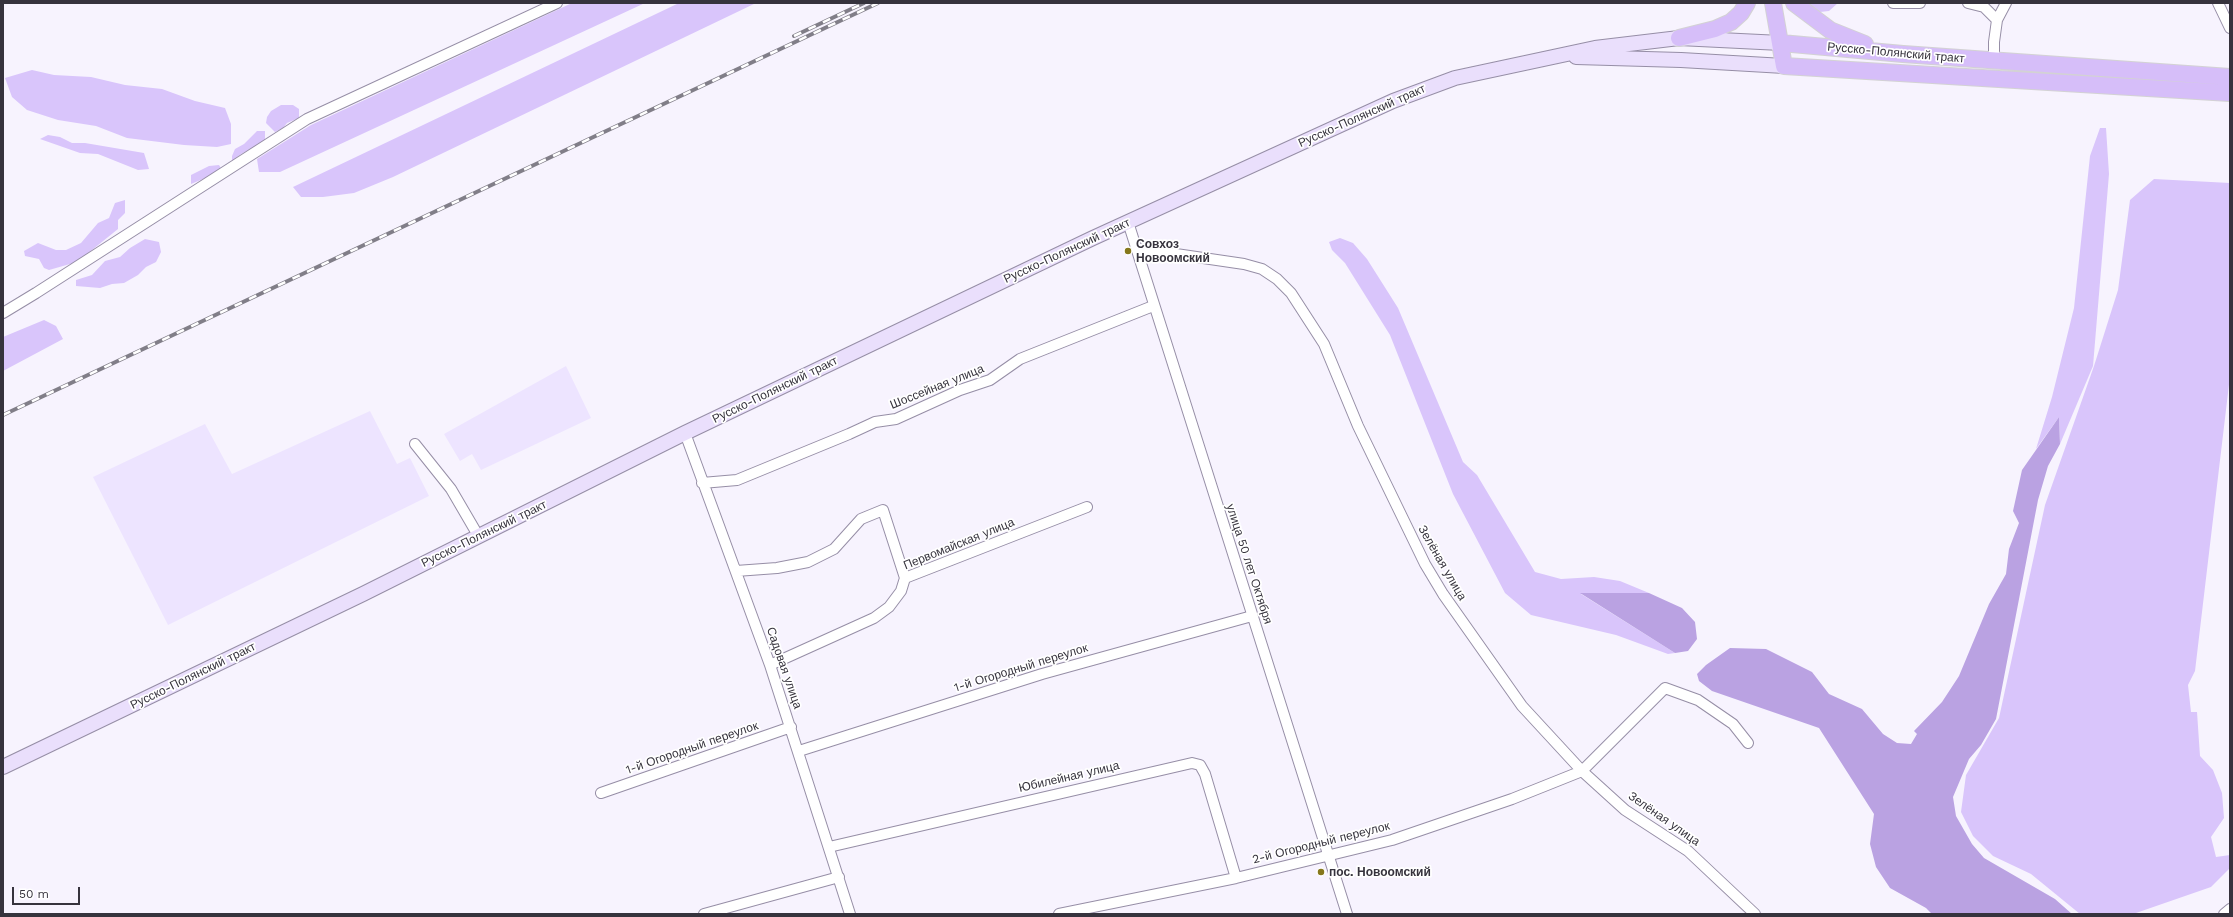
<!DOCTYPE html>
<meta charset="utf-8">
<style>
body{margin:0}
#map{position:relative;width:2233px;height:917px;overflow:hidden;background:#f7f3fe;font-family:"Work Sans",sans-serif}
canvas{display:block}
.frame{position:absolute;inset:0;border:4px solid #36333d;pointer-events:none}
.scale{position:absolute;left:12px;top:887px;width:68px;height:18px;box-sizing:border-box;border:2px solid #36333d;border-top:0;padding-left:5px;font-size:12px;line-height:14px;white-space:nowrap;color:#36333d;-webkit-text-stroke:3px #fff;paint-order:stroke}
</style>
<div id="map">
<canvas width="2233" height="917"></canvas>
<div class="frame"></div>
<div class="scale">50 m</div>
</div>
<script>
const ctx = document.querySelector('canvas').getContext('2d');
ctx.lineJoin = 'round';
function paint(path, color) { ctx.fillStyle = color; ctx.fill(path, 'evenodd'); }
const poly = rows => new Path2D(rows.map(r => 'M' + r).join(''));
function stroke(path, color, width, dash) { ctx.strokeStyle = color; ctx.lineWidth = width; ctx.lineCap = dash ? 'butt' : 'round'; ctx.setLineDash(dash || []); ctx.stroke(path); }
function label(font, color, halo, rows, align = 'center') {
  ctx.font = font + ' "Work Sans",sans-serif'; ctx.lineWidth = 3.5; ctx.setLineDash([]); ctx.textBaseline = 'middle'; ctx.strokeStyle = halo; ctx.fillStyle = color; for (const [text, x, y, turn = 0] of rows) {
    ctx.save(); ctx.translate(x, y); ctx.rotate((+turn || 0) * Math.PI / 180); ctx.textAlign = isNaN(turn) ? turn : align; if (halo) ctx.strokeText(text, 0, 0); ctx.fillText(text, 0, 0); ctx.restore();
  }
}
paint(poly([
 [566,366,591,418,481,470,472,454,460,461,444,434],
 [370,411,397,464,410,458,429,496,168,625,93,477,205,424,232,474]
]), '#ede4ff');
paint(poly([
 [572,3,645,3,280,172,259,172,257,159,311,125],
 [679,3,756,3,393,177,354,193,323,197,301,197,293,187],
 [1804,3,1838,3,1829,11,1820,12],
 [32,70,54,75,91,77,125,85,162,89,195,101,225,108,231,124,231,144,217,147,184,145,127,138,96,126,58,120,27,110,12,97,5,78],
 [281,105,293,105,299,109,299,118,287,123,283,128,275,132,266,123,267,117,271,111],
 [2100,128,2106,128,2109,174,2093,366,2060,444,2059,417,2036,449,2052,397,2074,308,2090,156],
 [257,131,265,131,265,141,241,154,232,161,232,156,235,149,244,144],
 [48,135,60,137,72,143,85,143,144,153,149,169,138,170,98,154,80,153,40,139],
 [219,165,222,170,215,174,191,184,191,175,209,166],
 [2154,179,2230,183,2230,376,2195,671,2188,685,2191,712,2197,712,2200,756,2213,770,2222,793,2224,818,2211,837,2216,857,2230,855,2230,868,2211,887,2136,913,2080,914,2031,874,1993,856,1973,836,1961,812,1966,775,1999,718,2045,505,2094,366,2118,290,2130,200],
 [125,200,125,213,118,220,118,229,77,262,49,270,44,268,39,259,25,256,24,251,38,243,56,250,66,250,81,243,98,223,109,218,115,203],
 [1340,238,1353,243,1367,259,1398,308,1463,462,1477,475,1535,572,1561,579,1594,577,1620,581,1649,593,1581,594,1675,653,1668,654,1616,635,1531,615,1505,593,1453,494,1390,335,1345,263,1332,250,1329,242],
 [145,239,159,242,161,252,156,262,146,267,138,275,124,283,112,284,100,288,76,286,76,280,92,275,105,261,120,257,130,248],
 [44,320,56,326,63,339,3,371,3,337]
]), '#d9c5fb');
paint(poly([
 [2059,417,2060,444,2048,466,2038,500,1996,719,1981,745,1969,759,1953,797,1956,816,1972,844,1984,858,2055,899,2072,914,1932,914,1926,908,1890,888,1876,867,1870,844,1874,814,1819,728,1712,691,1699,681,1697,674,1706,665,1730,648,1766,649,1812,672,1829,694,1862,709,1883,734,1897,743,1911,744,1917,734,1914,731,1942,702,1959,676,1989,604,2006,574,2009,549,2019,523,2013,511,2022,470],
 [1580,593,1649,593,1682,608,1695,622,1697,639,1688,651,1675,653]
]), '#baa2e2');
const street = poly([
 [1893,3,1920,3],
 [1968,3,1984,7,1997,20],
 [2218,3,2230,28],
 [1994,61,1994,42,1997,20,2006,3],
 [1128,222,1347,914],
 [1135,248,1244,264,1262,269,1277,279,1291,293,1324,344,1358,426,1425,564,1443,594,1522,706,1582,771,1625,810,1688,851,1755,914],
 [3,313,36,293,307,119,557,3],
 [685,433,770,665,850,914],
 [415,444,451,489,479,537],
 [702,483,737,480,849,434,875,422,896,419,960,390,990,380,1020,359,1153,306],
 [736,571,777,568,808,562,834,549,861,519,883,510,905,578],
 [770,665,874,618,889,607,901,591,905,578,1087,507],
 [799,751,1042,674,1252,616],
 [601,793,791,727],
 [829,847,1192,763,1200,765,1205,774,1236,878],
 [704,914,839,877],
 [1059,914,1236,878,1392,840,1512,799,1582,771,1665,688,1698,700,1733,724,1748,743],
 [2224,914,2230,909]
]);
const secondary = poly([
 [1576,57,1681,60,1784,66],
 [3,767,363,594,685,433,1093,238,1393,101,1455,78,1595,48,1679,38,1781,43]
]);
const primary = poly([
 [1773,3,1784,66,2230,93],
 [1794,3,1830,30,1865,44],
 [1679,38,1715,29,1731,22,1741,13,1747,3],
 [1781,43,1903,54,2230,77]
]);
stroke(street, '#968ea6', 12);
stroke(secondary, '#968ea6', 16);
stroke(primary, '#d3d2d4', 18);
stroke(street, '#fff', 10);
stroke(secondary, '#eadffc', 14);
stroke(primary, '#d6bef9', 16);
const rail = poly([
 [794,36,864,3],
 [3,415,878,3]
]);
stroke(rail, '#817e88', 4);
stroke(rail, '#fff', 2.5, [8]);
for (const [x, y, r, color] of [
 [1128,251,4,"#85771b"],
 [1321,872,4,"#85771b"]
]) { const dot = new Path2D(); dot.arc(x, y, r, 0, 2 * Math.PI); ctx.fillStyle = color; ctx.fill(dot); stroke(dot, '#fff', 1.5); }
label('12px', '#36333d', '#fff', [
 ["Русско-Полянский тракт",1896,53,5],
 ["Русско-Полянский тракт",1362,116,-24],
 ["Русско-Полянский тракт",1067,251,-25],
 ["Шоссейная улица",937,387,-22],
 ["Русско-Полянский тракт",775,390,-26],
 ["Русско-Полянский тракт",484,534,-26],
 ["Первомайская улица",959,544,-22],
 ["Зелёная улица",1442,563,60],
 ["улица 50 лет Октября",1249,564,72],
 ["Садовая улица",784,668,71],
 ["1-й Огородный переулок",1021,668,-17],
 ["Русско-Полянский тракт",193,676,-26],
 ["1-й Огородный переулок",692,748,-19],
 ["Юбилейная улица",1069,777,-13],
 ["Зелёная улица",1664,819,35],
 ["2-й Огородный переулок",1321,843,-14]
]);
label('bold 12px', '#36333d', '#fff', [
 ["Совхоз",1136,244],
 ["Новоомский",1136,258],
 ["пос. Новоомский",1329,872]
], 'left');
</script>
